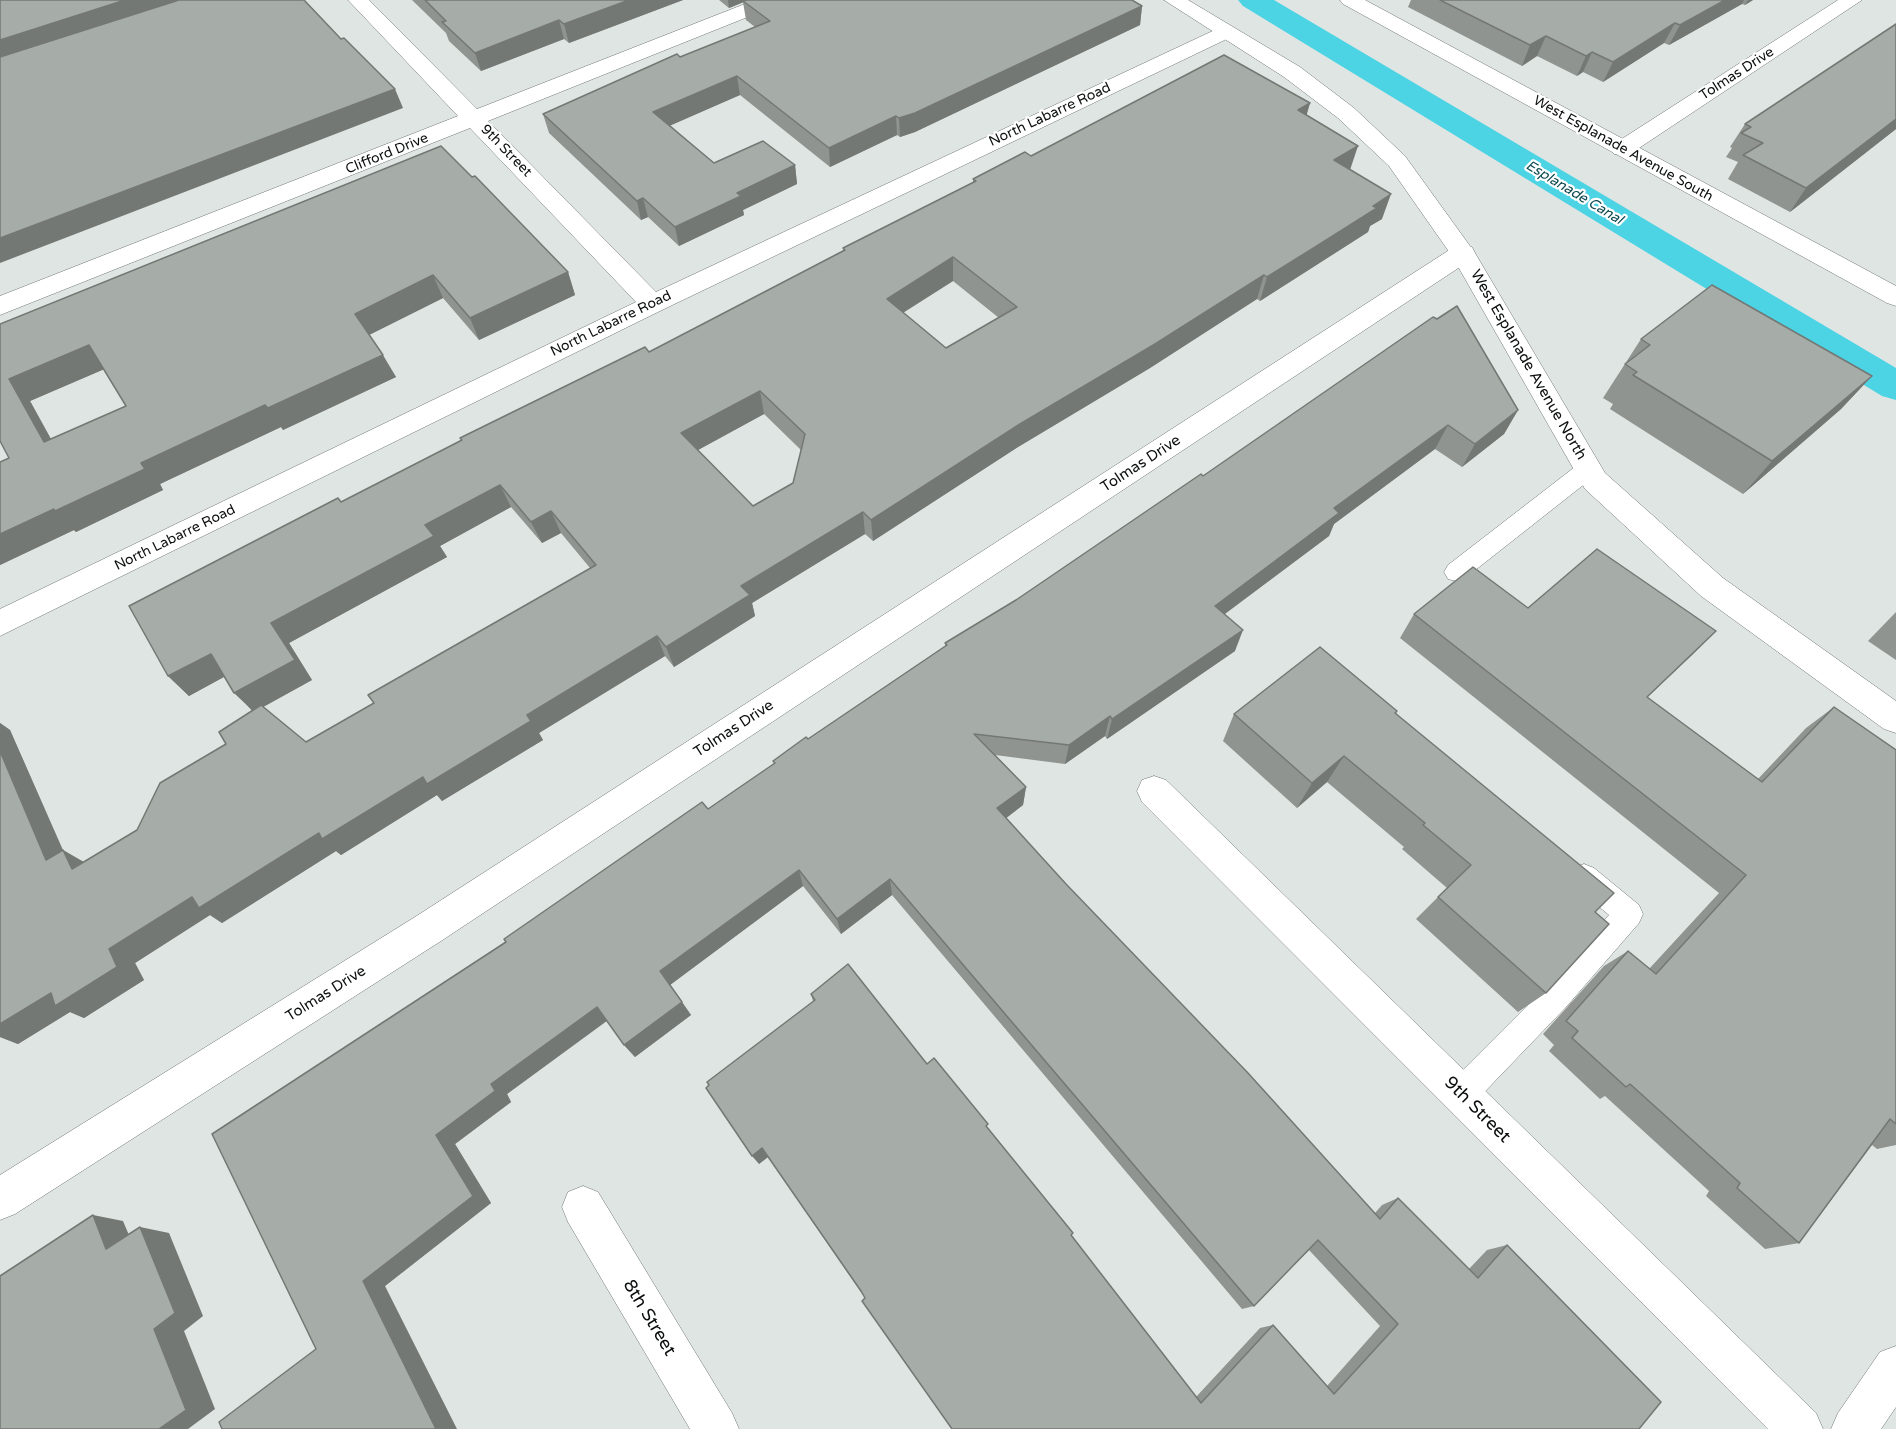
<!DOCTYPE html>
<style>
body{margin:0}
canvas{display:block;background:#dee5e3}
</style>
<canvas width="1896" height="1429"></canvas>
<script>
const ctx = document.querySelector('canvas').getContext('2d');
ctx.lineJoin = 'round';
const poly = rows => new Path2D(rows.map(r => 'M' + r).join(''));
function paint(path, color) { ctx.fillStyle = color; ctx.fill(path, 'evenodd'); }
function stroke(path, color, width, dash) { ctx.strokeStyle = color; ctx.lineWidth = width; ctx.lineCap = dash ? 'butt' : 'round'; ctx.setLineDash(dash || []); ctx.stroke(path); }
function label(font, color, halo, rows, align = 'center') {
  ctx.font = font + ' "Varela Round",sans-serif'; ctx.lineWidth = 4.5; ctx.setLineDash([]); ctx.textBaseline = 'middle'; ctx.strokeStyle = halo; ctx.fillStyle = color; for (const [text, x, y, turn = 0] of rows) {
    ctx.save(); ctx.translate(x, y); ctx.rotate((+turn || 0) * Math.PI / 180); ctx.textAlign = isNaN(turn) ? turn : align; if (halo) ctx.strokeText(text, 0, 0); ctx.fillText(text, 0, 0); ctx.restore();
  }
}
paint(poly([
 [1238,0,1274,0,1896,368,1896,400,1882,396,1243,6,1238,0]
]), '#4cd3e4');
const lane = poly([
 [1588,461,1596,463,1599,469,1596,475,1464,579,1456,581,1448,579,1444,572,1448,565,1580,463,1588,461],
 [1584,864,1594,868,1639,905,1643,914,1639,923,1566,1007,1472,1105,1461,1109,1450,1105,1446,1094,1450,1083,1546,987,1609,915,1574,886,1570,877,1574,868,1584,864]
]);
const street = poly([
 [348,0,369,0,477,109,755,0,783,0,780,4,488,121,656,292,1219,28,1226,26,1233,28,1236,32,1233,36,662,310,0,636,0,609,636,302,470,128,0,315,0,296,458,116,348,0],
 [1838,0,1862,0,1630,154,1614,154,1610,149,1614,144,1838,0],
 [1463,245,1472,247,1475,253,1472,259,441,941,15,1214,0,1220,0,1175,415,917,1454,247,1463,245],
 [1154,776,1166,780,1816,1413,1823,1429,1768,1429,1142,802,1137,791,1142,780,1154,776],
 [583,1186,598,1192,732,1413,739,1429,690,1429,568,1222,562,1207,568,1192,583,1186],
 [1896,1346,1896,1407,1881,1429,1831,1429,1838,1413,1880,1352,1896,1346]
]);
const secondary = poly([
 [1164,0,1188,0,1300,67,1354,108,1405,156,1475,253,1605,473,1723,578,1896,701,1896,733,1884,729,1701,596,1585,489,1452,256,1389,166,1338,118,1284,77,1164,0],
 [1340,0,1365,0,1896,286,1896,306,1887,303,1343,4,1340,0]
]);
stroke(lane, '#707774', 1);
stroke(street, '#707774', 1);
stroke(secondary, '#707774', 1);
paint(lane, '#fff');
paint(street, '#fff');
paint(secondary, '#fff');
paint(poly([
 [412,0,683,0,569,43,564,39,481,71,449,41,446,33],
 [719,0,1132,0,1142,6,1140,25,915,132,900,137,897,135,830,167,740,95,670,125,714,163,795,165,797,184,743,210,744,215,679,246,648,217,641,220,549,133,543,114,755,27,746,20,743,2,729,8],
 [1411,0,1753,0,1745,5,1742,4,1669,45,1664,43,1603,82,1583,72,1577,76,1537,56,1522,66,1408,7],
 [1896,24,1896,129,1790,212,1728,179,1738,162,1726,157,1732,148,1730,147,1745,124],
 [1310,103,1306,115,1350,170,1382,219,1370,226,1368,232,1260,301,1257,299,1150,368,1018,447,873,541,865,534,752,603,755,616,674,667,665,656,539,733,543,740,442,801,437,795,341,855,336,851,222,923,210,915,135,963,144,980,84,1018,70,1012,18,1044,0,1037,0,723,10,730,63,850,84,862,137,830,226,744,252,711,224,677,189,696,168,676,341,502,462,441,460,438,649,352,843,251,843,248,973,183,973,179,1031,156],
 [953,281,999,318,946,348,903,313],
 [764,414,801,450,793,483,753,506,698,450],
 [511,507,542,543,561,533,590,568,374,703,306,742,263,707,312,680,289,643,447,557,440,546],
 [441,146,568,272,575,295,479,340,443,298,369,335,396,377,283,430,281,427,160,484,163,490,76,532,74,530,0,565,0,462,9,458,0,324],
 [104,369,126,406,51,439,30,401],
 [1641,339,1872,376,1841,409,1743,494,1610,409,1613,404,1603,398],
 [1518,410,1504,434,1462,467,1435,449,1334,524,1329,536,1225,614,1235,651,1107,739,1105,736,1065,764,995,755,1026,787,1023,805,1006,818,1066,884,1375,1213,1382,1205,1398,1198,1469,1269,1487,1250,1507,1245,1661,1402,952,1429,865,1298,768,1157,759,1164,813,1001,811,994,927,1064,988,1128,1196,1397,1260,1328,1273,1325,1327,1386,1380,1326,1309,1250,1254,1306,1242,1309,892,895,841,934,803,886,670,985,691,1015,635,1057,624,1045,607,1021,507,1094,511,1102,455,1144,491,1203,385,1286,316,1349,212,1134,708,809,774,764,773,761,808,739,945,646,945,643,1016,600,1203,476],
 [1528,608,1693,654,1647,697,1758,779,1806,728,1834,707,1896,750,1896,1145,1877,1149,1872,1145,1799,1243,1765,1249,1706,1196,1709,1191,1605,1096,1600,1099,1549,1051,1554,1045,1543,1034,1604,966,1628,951,1649,969,1719,893,1400,638,1414,614],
 [1896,612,1896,660,1868,641],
 [1397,711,1396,713,1595,912,1546,993,1518,1012,1416,919,1447,888,1402,849,1404,847,1327,782,1297,808,1223,741,1234,714]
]), '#8f9490');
paint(poly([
 [125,0,193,0,0,64,0,40],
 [629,0,683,0,569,43,564,24],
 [728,0,749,0,729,8],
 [1725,0,1744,0,1742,4,1669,45,1680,25],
 [1748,0,1753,0,1745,5],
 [1142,6,1140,25,915,132,900,137,899,118],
 [559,20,564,39,481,71,475,53],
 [1675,23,1664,43,1603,82,1613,62],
 [1546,36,1537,56,1522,66,1530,45],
 [1592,52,1583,72,1577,76,1586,56],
 [737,76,740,95,658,131,653,112],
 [395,89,403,108,0,263,0,238],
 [1310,103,1303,128,1298,110],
 [896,116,897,135,830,167,829,148],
 [1896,119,1896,129,1790,212,1806,188],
 [1358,146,1350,170,1334,160],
 [795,165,797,184,743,210,744,215,679,246,675,227,737,193],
 [1391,194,1382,219,1370,226,1368,232,1260,301,1267,277,1373,206],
 [643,198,648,217,641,220,637,201],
 [953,257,953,281,888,322,887,299],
 [568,272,575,295,479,340,470,318],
 [433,275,443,298,367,336,355,314],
 [1264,275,1257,299,1150,368,1018,447,873,541,871,520,1020,424],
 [89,345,107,368,30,401,64,463,44,442,9,379],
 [383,355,396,377,283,430,281,427,160,484,163,490,76,532,74,530,0,565,0,534,141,463,265,405],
 [1872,376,1841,409,1743,494,1772,461],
 [760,391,764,414,687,456,681,433],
 [1518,410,1504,434,1462,467,1475,444],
 [1448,425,1435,449,1334,524,1329,536,1207,627,1215,606,1334,508],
 [500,485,511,507,440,546,447,557,289,643,312,680,254,712,234,693,271,623,425,525],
 [551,511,561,533,542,543,531,522],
 [863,512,865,534,752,603,755,616,674,667,666,647,741,586],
 [1243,630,1235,651,1107,739,1112,719],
 [1716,631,1693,654,1625,718,1647,697],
 [657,636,665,656,539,733,543,740,442,801,437,795,341,855,336,851,222,923,210,915,135,963,144,980,84,1018,70,1012,18,1044,0,1037,0,1024,109,949,192,897,319,833,423,777],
 [211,654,231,673,189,696,168,676],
 [1110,716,1105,736,1065,764,1069,745],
 [0,723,10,730,74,876,46,860,0,751],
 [1344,756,1327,782,1297,808,1312,783],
 [1026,787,1023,805,996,826,997,808],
 [63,850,90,866,72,869],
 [799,870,803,886,670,985,660,971],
 [890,879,892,895,841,934,837,919],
 [682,1002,691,1015,635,1057,624,1045],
 [597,1007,609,1019,507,1094,511,1102,455,1144,491,1203,385,1286,457,1429,436,1429,363,1281,436,1135,491,1084],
 [762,1148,768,1157,759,1164,752,1156],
 [93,1215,123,1221,137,1254,106,1249],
 [140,1227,169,1233,203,1316,184,1331,215,1409,188,1429,159,1429,154,1329]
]), '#747875');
const building = poly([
 [0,0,125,0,0,40,0,0],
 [179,0,304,0,341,39,344,38,395,89,0,238,0,57,179,0],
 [425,0,629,0,564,24,559,20,475,53,442,22,446,21,425,0],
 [747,0,1132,0,1142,6,915,113,899,118,896,116,829,148,737,76,653,112,714,163,763,141,795,165,737,193,741,196,675,227,643,198,637,201,543,114,677,54,680,57,770,21,743,1,747,0],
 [1440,0,1725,0,1680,25,1675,23,1613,62,1592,52,1586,56,1546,36,1530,45,1440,0],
 [1896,24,1896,119,1806,188,1743,155,1763,143,1741,133,1751,127,1745,124,1896,24],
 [1224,55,1310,103,1298,110,1358,146,1334,160,1391,194,1373,206,1377,208,1320,244,1267,277,1264,275,1155,344,1020,424,871,520,863,512,741,586,750,595,666,647,657,636,527,715,531,721,427,784,423,777,322,839,319,833,199,908,192,897,109,949,117,967,55,1006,51,993,0,1024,0,751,46,860,63,850,72,869,137,830,160,783,226,744,219,732,261,705,306,742,374,703,368,695,596,565,551,511,531,522,500,485,425,525,434,536,271,623,295,660,234,693,211,654,168,676,129,606,338,498,341,502,462,440,460,438,645,347,649,352,845,250,843,248,976,181,973,179,1025,152,1031,156,1224,55],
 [953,257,1017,307,946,348,887,299,953,257],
 [760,391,805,434,793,483,753,506,681,433,760,391],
 [441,146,472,177,475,176,568,272,470,318,433,275,355,314,383,355,268,408,265,405,141,463,145,469,55,511,54,509,0,534,0,462,9,458,0,441,0,324,441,146],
 [89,345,126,406,44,442,9,379,89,345],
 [1712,285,1872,376,1772,461,1633,375,1637,372,1625,364,1650,345,1641,339,1712,285],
 [1457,306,1518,410,1475,444,1448,425,1334,508,1339,513,1215,606,1243,630,1112,719,1110,716,1069,745,974,734,1026,787,997,808,1066,884,1248,1073,1380,1219,1398,1198,1478,1278,1507,1245,1661,1402,1639,1429,952,1429,862,1301,865,1298,861,1291,762,1148,752,1156,706,1088,709,1085,707,1082,815,1000,811,994,848,964,927,1064,934,1058,988,1124,986,1126,1073,1233,1071,1235,1201,1403,1273,1325,1334,1394,1398,1324,1318,1240,1254,1306,890,879,837,919,799,870,660,971,682,1002,624,1045,597,1007,491,1084,495,1091,436,1135,473,1196,363,1281,436,1429,222,1429,219,1422,316,1349,212,1134,506,942,504,939,702,802,708,809,775,763,773,761,806,737,808,739,947,645,945,643,1016,600,1201,474,1203,476,1433,317,1437,319,1457,306],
 [1597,549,1716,631,1647,697,1762,782,1834,707,1896,750,1896,1124,1890,1119,1799,1243,1737,1188,1740,1183,1630,1084,1626,1087,1572,1038,1578,1031,1566,1021,1628,951,1656,974,1746,875,1414,614,1473,567,1528,608,1597,549],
 [1320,647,1397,711,1395,713,1614,893,1595,912,1609,924,1546,993,1438,897,1471,865,1423,825,1425,823,1344,756,1312,783,1234,714,1320,647],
 [93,1215,106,1249,140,1227,175,1313,154,1329,186,1410,159,1429,0,1429,0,1276,93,1215]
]);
paint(building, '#a6aca7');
stroke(building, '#747875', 1.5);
label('14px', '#0c0f0e', '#fff', [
 ["Tolmas Drive",1737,74,-33],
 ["North Labarre Road",1050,115,-25],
 ["West Esplanade Avenue South",1623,149,29],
 ["9th Street",506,151,46],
 ["Clifford Drive",387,154,-22],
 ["North Labarre Road",611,324,-26],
 ["North Labarre Road",175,538,-26]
]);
label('italic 14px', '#0d4950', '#fff', [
 ["Esplanade Canal",1574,193,31]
]);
label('15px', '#0c0f0e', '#fff', [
 ["West Esplanade Avenue North",1528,365,60],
 ["Tolmas Drive",1141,464,-33],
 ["Tolmas Drive",734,729,-33],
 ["Tolmas Drive",326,994,-32]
]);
label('18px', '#0c0f0e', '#fff', [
 ["9th Street",1477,1110,45],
 ["8th Street",649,1318,59]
]);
</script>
